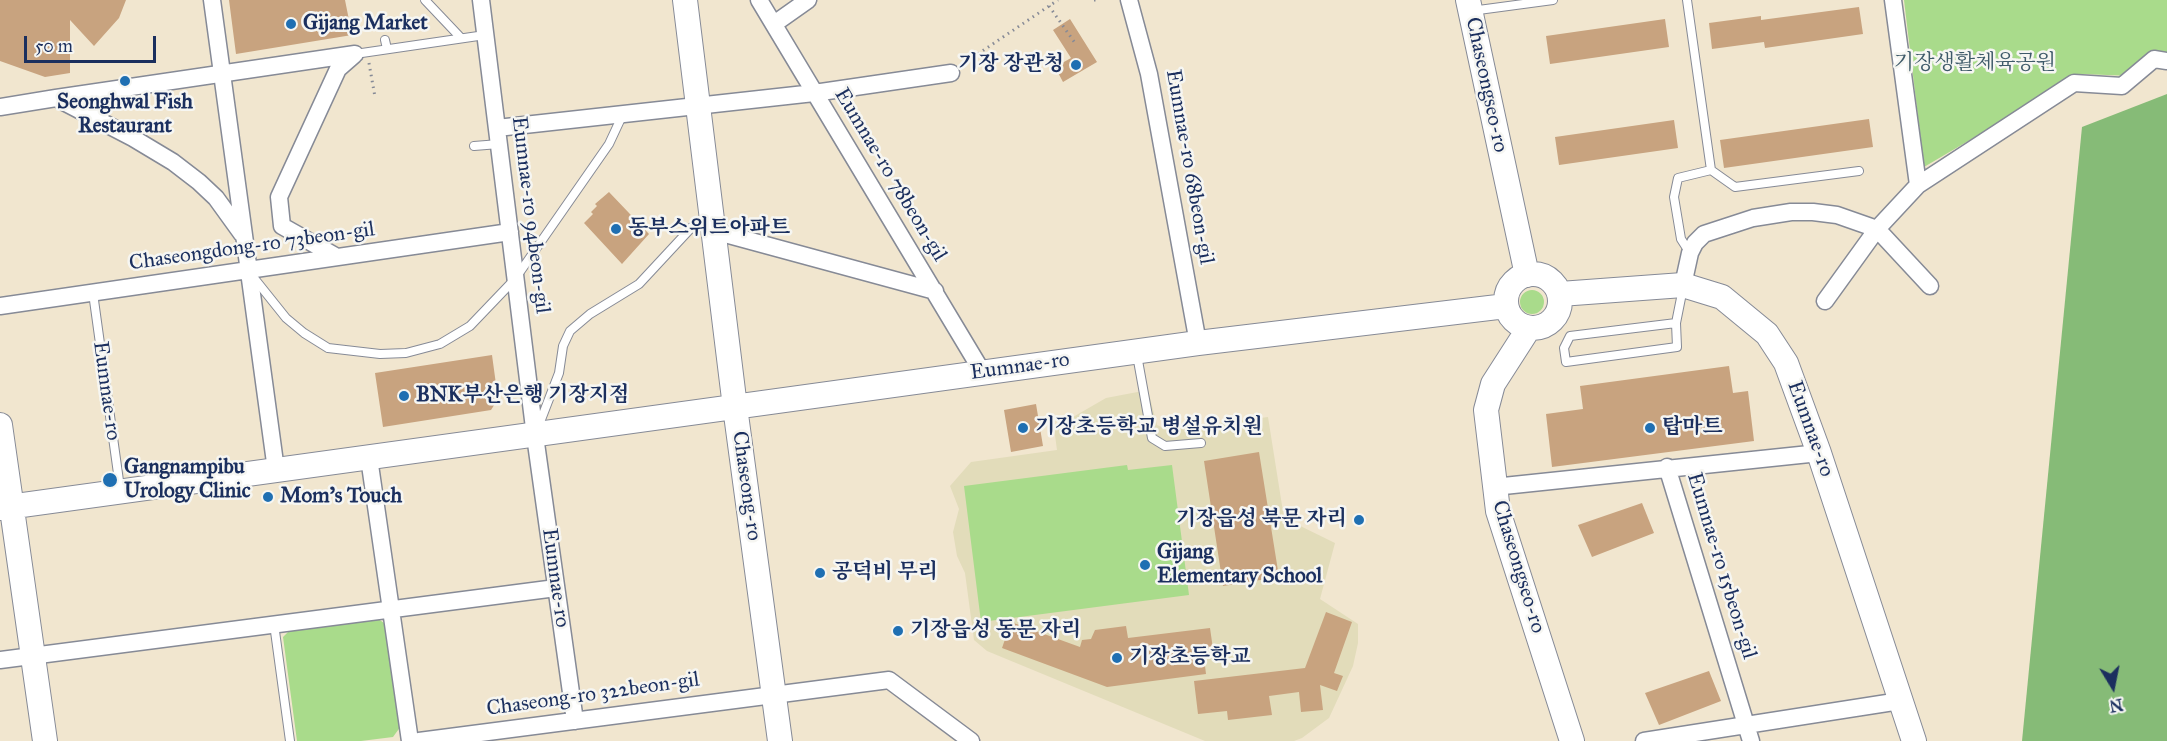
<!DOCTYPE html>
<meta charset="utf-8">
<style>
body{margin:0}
#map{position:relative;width:2167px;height:741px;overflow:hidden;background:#f1e6cf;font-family:"IM FELL Great Primer",serif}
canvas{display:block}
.north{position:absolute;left:2083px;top:657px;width:60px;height:60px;-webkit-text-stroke:4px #f6f6f2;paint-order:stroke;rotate:170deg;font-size:16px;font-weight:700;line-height:24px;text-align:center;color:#1b2f5e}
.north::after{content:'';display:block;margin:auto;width:21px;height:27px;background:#1b2f5e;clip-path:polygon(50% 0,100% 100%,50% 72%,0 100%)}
.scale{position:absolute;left:24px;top:36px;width:132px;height:27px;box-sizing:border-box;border:3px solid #1b2f5e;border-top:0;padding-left:8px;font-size:18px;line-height:21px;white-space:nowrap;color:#1b2f5e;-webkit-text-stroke:4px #f6f6f2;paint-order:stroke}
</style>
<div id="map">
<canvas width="2167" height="741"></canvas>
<div class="north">N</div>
<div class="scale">50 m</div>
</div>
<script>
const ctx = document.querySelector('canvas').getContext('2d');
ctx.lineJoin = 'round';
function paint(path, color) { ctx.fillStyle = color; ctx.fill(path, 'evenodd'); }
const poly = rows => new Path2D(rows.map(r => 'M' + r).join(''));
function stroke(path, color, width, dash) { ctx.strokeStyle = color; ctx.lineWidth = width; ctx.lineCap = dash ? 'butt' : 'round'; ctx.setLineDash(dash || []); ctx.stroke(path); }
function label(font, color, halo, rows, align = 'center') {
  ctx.font = font + ' "IM FELL Great Primer","Noto Serif KR",serif'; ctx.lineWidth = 5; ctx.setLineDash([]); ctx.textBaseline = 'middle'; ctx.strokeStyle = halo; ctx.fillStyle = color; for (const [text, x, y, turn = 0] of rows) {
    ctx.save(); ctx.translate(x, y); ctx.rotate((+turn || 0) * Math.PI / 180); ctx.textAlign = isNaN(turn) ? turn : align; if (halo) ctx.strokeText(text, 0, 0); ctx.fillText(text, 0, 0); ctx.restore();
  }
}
paint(poly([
 [1148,390,1157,425,1168,430,1268,417,1284,518,1335,543,1320,599,1358,624,1358,643,1353,666,1329,718,1302,738,1294,741,1205,741,987,651,974,640,965,573,957,556,953,532,959,509,950,486,971,462,1057,450,1054,428,1106,398]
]), '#e2dcba');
paint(poly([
 [1904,0,2167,0,2167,56,2132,76,2082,74,1924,167],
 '1520 302a12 12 0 1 1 24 0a12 12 0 1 1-24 0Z',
 [1127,465,1128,470,1172,465,1189,595,981,622,964,486],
 [373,615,388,626,401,726,393,737,361,741,297,741,283,637,292,628]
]), '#a9db8b');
paint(poly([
 [2167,94,2167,741,2022,741,2082,127]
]), '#86bb77');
paint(poly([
 [0,0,126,0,119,18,94,46,70,20,70,73,45,77,0,61],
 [229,0,345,0,352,35,236,54],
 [1859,7,1863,34,1765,48,1764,42,1712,49,1709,23,1761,16,1761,20],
 [1070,19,1097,62,1063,82,1055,67,1071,58,1053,30],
 [1665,19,1669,47,1550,64,1546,36],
 [1869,119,1873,147,1724,168,1720,140],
 [1674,120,1678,148,1559,165,1555,137],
 [609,192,649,234,622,264,584,223,593,214,591,212,597,206,595,204],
 [492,355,498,399,491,410,383,427,375,373],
 [1729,366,1733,393,1748,391,1754,441,1552,467,1546,414,1583,409,1580,386],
 [1036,404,1043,446,1011,452,1004,410],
 [1259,452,1279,577,1223,586,1204,461],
 [1642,503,1654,533,1592,557,1578,525],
 [1326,612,1352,622,1334,673,1343,676,1337,691,1320,685,1323,710,1301,712,1299,692,1269,696,1272,715,1228,720,1227,711,1198,714,1194,681,1305,668],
 [1011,622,1080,647,1082,640,1091,639,1095,630,1126,626,1128,638,1210,628,1213,649,1203,650,1206,674,1107,687,1002,648],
 [1709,671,1721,701,1659,725,1645,693]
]), '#c8a37f');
const lane = poly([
 [425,0,461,38],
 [1687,0,1711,170],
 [1471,11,1553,0],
 [385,40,387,49],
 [355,54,485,35],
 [474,146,499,144],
 [1690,253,1681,239,1674,197,1678,178,1711,170,1735,187,1859,171],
 [254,278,286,318,304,333,328,348,380,354,406,353,440,344,470,326,515,279,609,144,623,114],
 [93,293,120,488],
 [1676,323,1570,336,1564,348,1566,362,1677,347,1676,323,1683,288],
 [1137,355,1152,438,1165,446,1201,443],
 [537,430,559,373,563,346,570,331,590,314,639,284,692,227,711,220],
 [274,624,290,741]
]);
const street = poly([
 [212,0,276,470],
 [481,0,535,436,575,721],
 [759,0,983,373],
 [1129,0,1149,74,1198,343],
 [1893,0,1918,185],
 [774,24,808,0],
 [56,98,355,54],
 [0,107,56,98,133,138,173,162,199,182,216,198,242,234],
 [497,128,814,93,951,73],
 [714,231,935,291],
 [337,257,282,226,279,197,338,69,354,55],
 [1683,285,1690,253,1695,243,1704,234,1753,218,1791,212,1813,212,1837,215,1877,229,1930,286],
 [1825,301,1877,229,1918,185,2074,83,2122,86,2154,59,2167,61],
 [0,306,510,232],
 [369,458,410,741],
 [1667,467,1751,741],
 [1494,487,1819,453],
 [0,660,556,588],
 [419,741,889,680,971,741],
 [1644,741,1900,701]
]);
const secondary = poly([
 [685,0,735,407,780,741],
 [1468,0,1527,275],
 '1506 301a27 27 0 1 1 54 0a27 27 0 1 1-54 0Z',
 [1560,294,1683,285,1722,297,1767,334,1786,363,1819,453,1914,741],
 [1529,328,1493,384,1486,410,1498,511,1572,741],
 [0,425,45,741],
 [0,508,1198,343,1506,306]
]);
stroke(lane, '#868a96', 10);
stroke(street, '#868a96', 19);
stroke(secondary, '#868a96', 26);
stroke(poly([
 [1094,0,1099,0],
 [1049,6,1075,43],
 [369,63,375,97],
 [963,64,1058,0]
]), '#868a96', 3, [1.5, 4.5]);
stroke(lane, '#fff', 8);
stroke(street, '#fff', 16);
stroke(secondary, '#fff', 24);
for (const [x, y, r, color] of [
 [291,24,6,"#1f6fb2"],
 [1076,65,6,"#1f6fb2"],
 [125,81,6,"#1f6fb2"],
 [616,229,6,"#1f6fb2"],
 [404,396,6,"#1f6fb2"],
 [1023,428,6,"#1f6fb2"],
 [1650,428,6,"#1f6fb2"],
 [110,480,8,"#1f6fb2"],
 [268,497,6,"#1f6fb2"],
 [1359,520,6,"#1f6fb2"],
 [1145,565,6,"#1f6fb2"],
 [820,573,6,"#1f6fb2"],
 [898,631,6,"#1f6fb2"],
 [1117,658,6,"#1f6fb2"]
]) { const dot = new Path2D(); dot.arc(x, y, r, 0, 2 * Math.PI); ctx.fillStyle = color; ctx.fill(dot); stroke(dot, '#f6f6f2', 2); }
label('bold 21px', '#1b2f5e', '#f6f6f2', [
 ["Gijang Market",303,24],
 ["기장 장관청",1064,65,"right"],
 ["Seonghwal Fish",125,103,"center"],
 ["Restaurant",125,127,"center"],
 ["동부스위트아파트",628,229],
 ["BNK부산은행 기장지점",416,396],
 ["기장초등학교 병설유치원",1035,428],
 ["탑마트",1662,428],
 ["Gangnampibu",124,468],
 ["Urology Clinic",124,492],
 ["Mom's Touch",280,497],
 ["기장읍성 북문 자리",1347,520,"right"],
 ["Gijang",1157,553],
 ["Elementary School",1157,577],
 ["공덕비 무리",832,573],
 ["기장읍성 동문 자리",910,631],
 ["기장초등학교",1129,658]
], 'left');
label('21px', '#3e5a69', '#f6f6f2', [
 ["기장생활체육공원",1975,64]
]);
label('21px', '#1b2f5e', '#f6f6f2', [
 ["Chaseongseo-ro",1486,85,78],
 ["Eumnae-ro 68beon-gil",1189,167,80],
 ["Eumnae-ro 78beon-gil",890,175,59],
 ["Eumnae-ro 94beon-gil",530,215,83],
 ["Chaseongdong-ro 73beon-gil",252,247,-8],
 ["Eumnae-ro",1020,367,-8],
 ["Eumnae-ro",106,391,82],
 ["Eumnae-ro",1810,429,70],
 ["Chaseong-ro",746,486,82],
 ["Eumnae-ro 15beon-gil",1721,566,73],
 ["Chaseongseo-ro",1518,567,73],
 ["Eumnae-ro",555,578,82],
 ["Chaseong-ro 322beon-gil",593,695,-8]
]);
</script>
